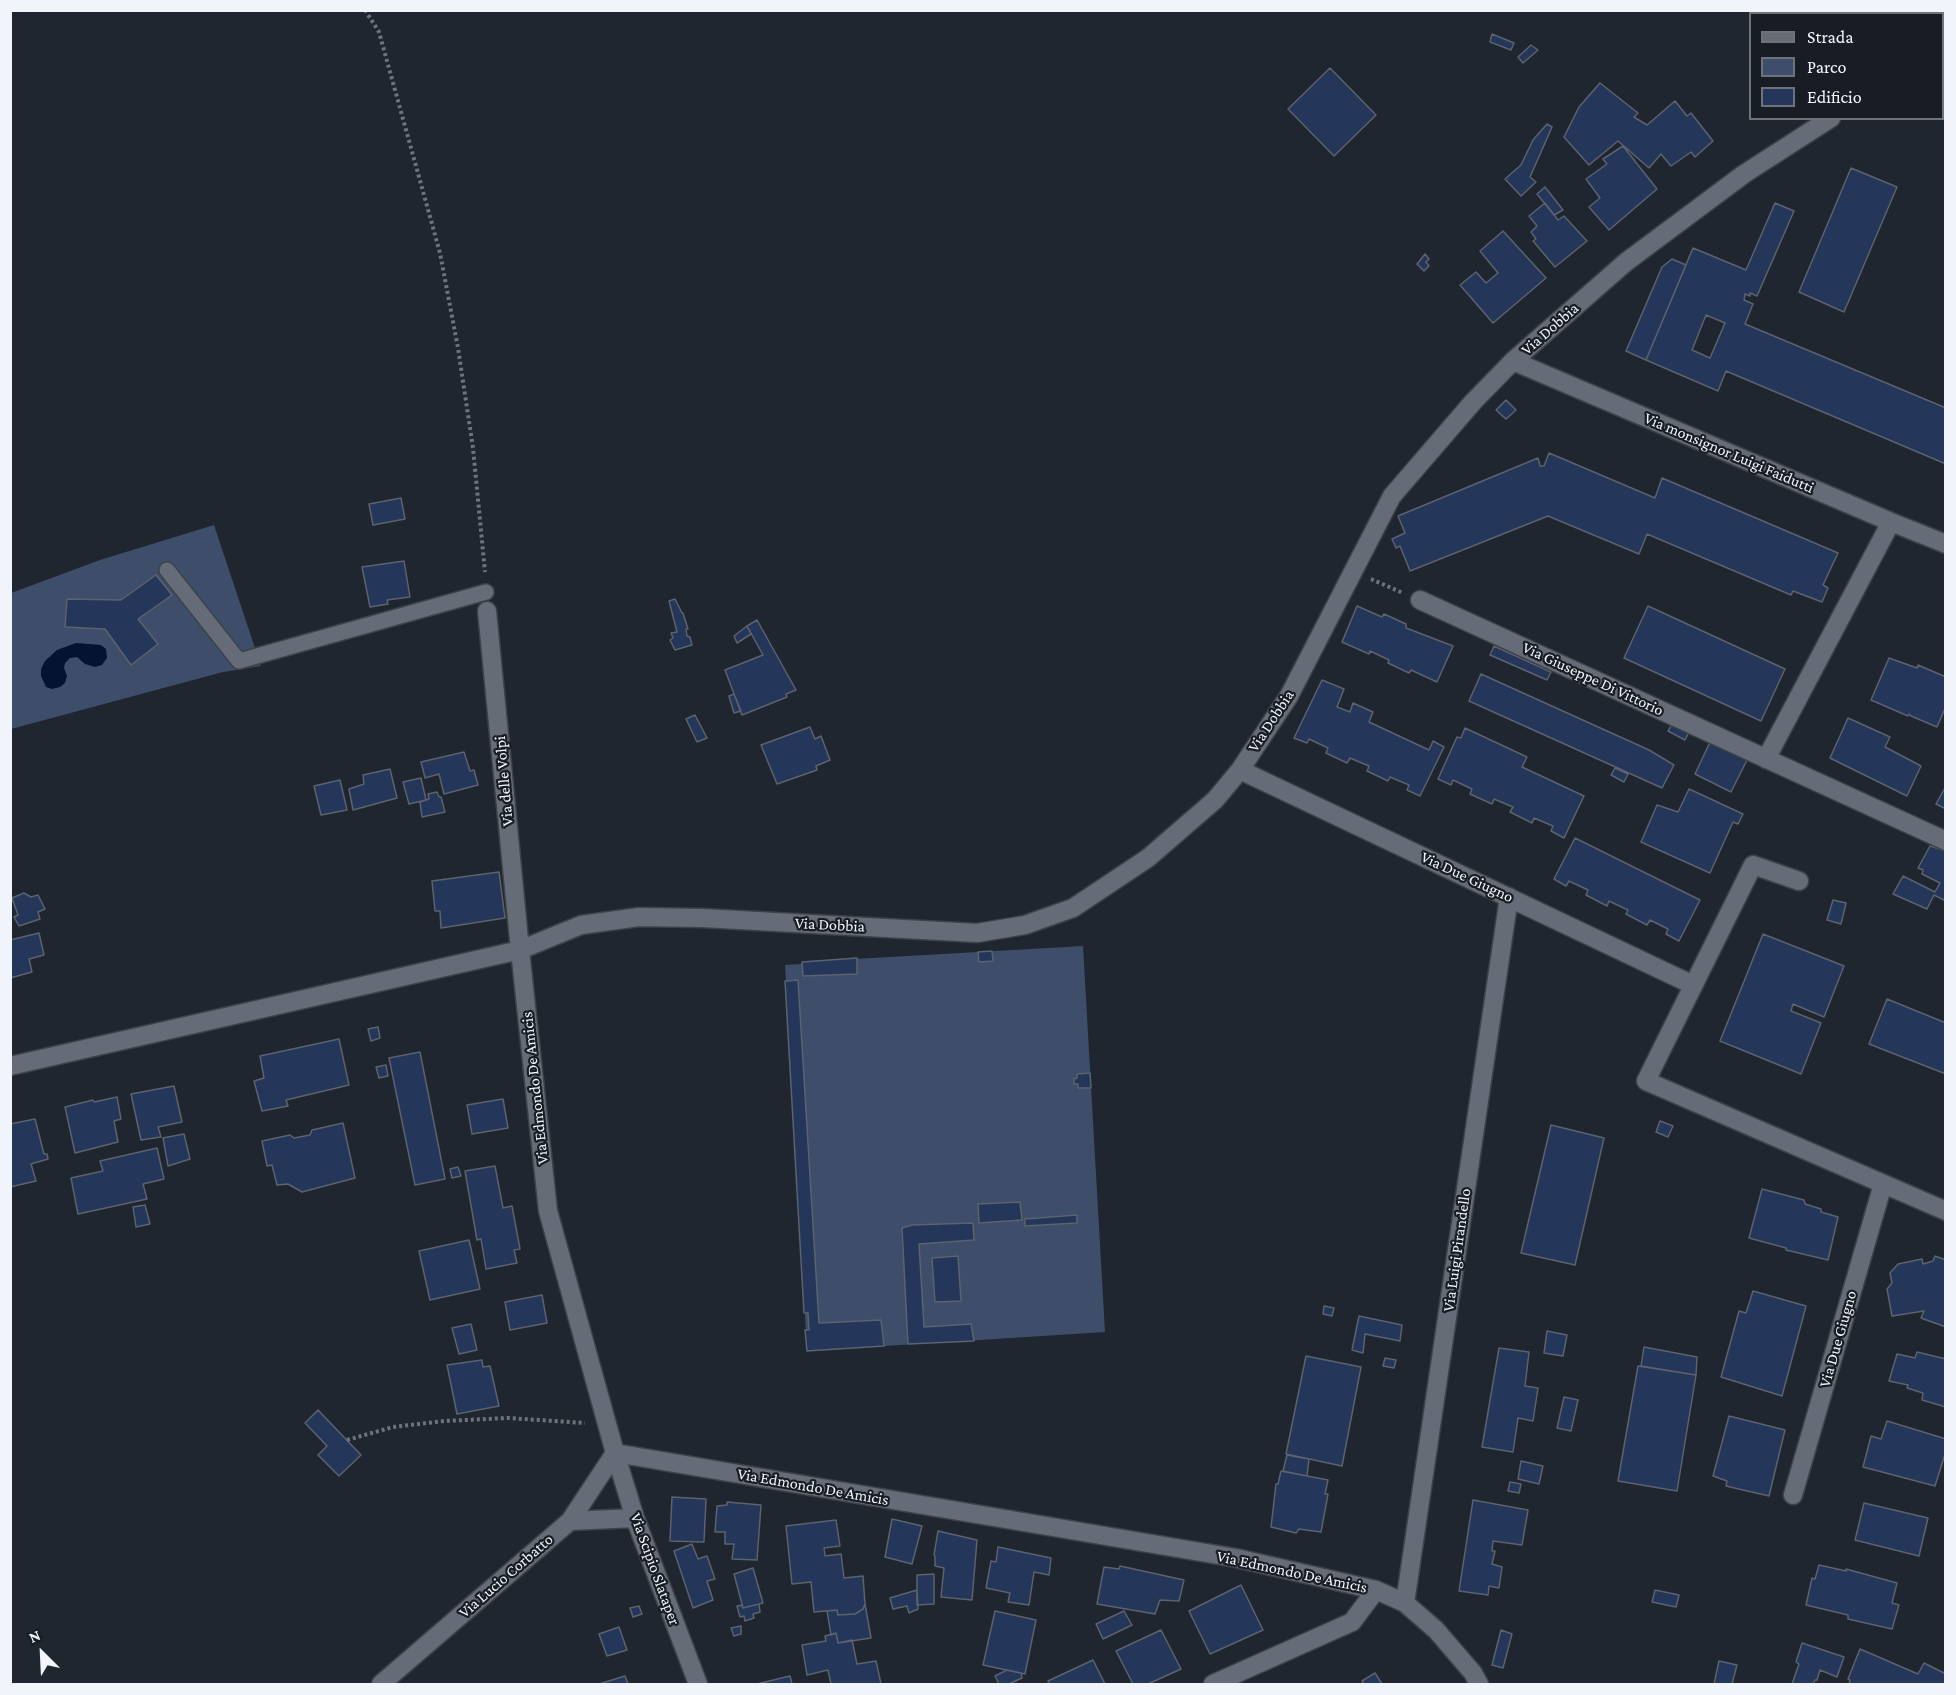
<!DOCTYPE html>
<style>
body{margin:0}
#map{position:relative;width:1956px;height:1695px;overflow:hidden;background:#20262f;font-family:"Crimson Pro",serif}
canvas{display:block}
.frame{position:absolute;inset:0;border:12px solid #f1f5fb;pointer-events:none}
.legend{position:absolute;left:1749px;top:12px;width:195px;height:108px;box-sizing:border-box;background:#171c25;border:2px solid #6e737b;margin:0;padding:8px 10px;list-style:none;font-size:18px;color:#f1f5fb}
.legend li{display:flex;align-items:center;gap:12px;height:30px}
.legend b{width:30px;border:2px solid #6e737b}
.north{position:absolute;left:12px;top:1623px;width:60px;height:60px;-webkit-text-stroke:4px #171c25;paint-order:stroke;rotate:336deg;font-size:16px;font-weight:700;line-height:24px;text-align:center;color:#f1f5fb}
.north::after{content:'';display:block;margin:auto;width:21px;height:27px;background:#f1f5fb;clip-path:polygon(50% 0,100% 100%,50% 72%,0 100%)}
</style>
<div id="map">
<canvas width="1956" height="1695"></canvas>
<div class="frame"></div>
<ul class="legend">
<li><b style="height:8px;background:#666c77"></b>Strada</li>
<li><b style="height:16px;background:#3d4d6a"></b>Parco</li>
<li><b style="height:16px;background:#243659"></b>Edificio</li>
</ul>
<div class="north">N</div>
</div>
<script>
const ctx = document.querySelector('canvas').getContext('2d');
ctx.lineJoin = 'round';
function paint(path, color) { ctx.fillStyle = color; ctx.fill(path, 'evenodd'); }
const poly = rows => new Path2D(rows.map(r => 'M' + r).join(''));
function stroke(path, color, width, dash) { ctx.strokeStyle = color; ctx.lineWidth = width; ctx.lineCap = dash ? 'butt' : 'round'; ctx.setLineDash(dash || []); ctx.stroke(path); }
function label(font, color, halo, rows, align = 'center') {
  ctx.font = font + ' "Crimson Pro",serif'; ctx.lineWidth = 4.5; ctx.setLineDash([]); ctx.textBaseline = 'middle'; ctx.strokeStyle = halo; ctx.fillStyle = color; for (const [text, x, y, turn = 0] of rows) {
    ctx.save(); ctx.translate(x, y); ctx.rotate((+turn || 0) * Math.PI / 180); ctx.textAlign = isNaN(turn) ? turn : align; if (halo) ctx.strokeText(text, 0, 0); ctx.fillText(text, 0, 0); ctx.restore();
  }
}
paint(poly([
 [214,525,261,666,223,672,11,729,11,593,100,560],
 [1083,946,1105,1332,807,1351,785,965,801,964,802,962]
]), '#3d4d6a');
paint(poly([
 [76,643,101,645,106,649,107,658,102,665,95,667,85,664,77,657,70,658,65,663,64,668,67,676,65,683,60,687,52,689,46,687,41,676,41,669,45,661,57,650]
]), '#051333');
const building = poly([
 [1818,10,1835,10,1837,14,1812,14,1818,10],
 [1492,34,1514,43,1511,50,1490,42,1492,34],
 [1531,45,1538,50,1523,63,1518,57,1531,45],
 [1330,68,1376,115,1334,156,1288,109,1330,68],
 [1600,83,1638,113,1634,117,1647,125,1675,101,1687,116,1691,113,1713,141,1695,157,1691,152,1671,166,1661,154,1649,168,1618,141,1589,165,1564,137,1579,107,1600,83],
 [1547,124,1552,127,1530,177,1536,182,1521,196,1505,179,1521,165,1533,140,1547,124],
 [1623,146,1657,189,1609,230,1589,207,1600,198,1586,179,1607,164,1603,159,1623,146],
 [1851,168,1897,187,1844,312,1799,292,1851,168],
 [1545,187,1563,210,1554,215,1537,194,1545,187],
 [1545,203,1558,220,1564,216,1587,241,1555,267,1533,241,1536,239,1531,232,1537,226,1529,216,1545,203],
 [1775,203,1794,211,1757,296,1750,293,1750,296,1745,294,1744,300,1753,304,1745,324,1946,408,1946,464,1726,371,1718,391,1646,360,1693,248,1746,270,1775,203],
 [1706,315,1725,323,1710,358,1692,350,1706,315],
 [1503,231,1546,278,1493,323,1460,285,1476,272,1486,283,1498,273,1480,251,1503,231],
 [1425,254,1429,259,1426,262,1429,266,1424,271,1417,264,1425,254],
 [1672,259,1686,265,1646,360,1626,351,1662,267,1672,259],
 [1506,400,1516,410,1506,419,1496,410,1506,400],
 [1549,453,1655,498,1662,478,1838,553,1823,585,1828,588,1822,602,1793,591,1791,595,1647,534,1639,554,1548,516,1410,571,1400,546,1396,548,1392,539,1405,533,1398,516,1538,458,1540,466,1544,466,1549,453],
 [401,498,405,519,373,525,369,504,401,498],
 [404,561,410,597,387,600,388,604,370,607,362,567,404,561],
 [156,575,172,595,138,619,158,644,131,665,105,629,65,627,67,599,121,600,156,575],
 [675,599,682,613,683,613,688,629,686,629,687,636,690,637,692,645,675,650,670,640,673,638,671,633,677,632,669,601,675,599],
 [1357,606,1382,617,1384,614,1406,624,1406,628,1453,646,1437,682,1411,670,1409,673,1388,663,1389,660,1370,651,1369,654,1342,642,1357,606],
 [1648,606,1785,669,1761,721,1624,658,1648,606],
 [757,620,796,690,786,694,787,697,742,715,725,670,763,655,747,626,757,620],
 [747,626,751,634,737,643,734,636,747,626],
 [1494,646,1551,672,1547,680,1490,655,1494,646],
 [1889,658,1917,668,1918,665,1946,677,1946,706,1937,727,1911,716,1909,714,1908,716,1871,700,1889,658],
 [1481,674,1649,750,1674,765,1662,788,1469,701,1481,674],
 [1322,680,1344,689,1337,707,1350,712,1353,703,1373,712,1369,722,1429,750,1433,741,1444,747,1420,796,1407,790,1409,785,1390,777,1388,781,1367,771,1369,766,1350,758,1347,763,1326,753,1328,748,1309,739,1307,743,1294,738,1322,680],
 [734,694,741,711,734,713,729,696,734,694],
 [695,715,707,738,697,742,686,719,695,715],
 [1848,718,1890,737,1885,747,1921,766,1907,796,1830,758,1848,718],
 [1672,724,1689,732,1685,740,1668,731,1672,724],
 [810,727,815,739,821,736,830,760,816,766,817,770,777,784,761,745,810,727],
 [1465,728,1527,757,1522,767,1584,796,1564,838,1551,831,1553,826,1534,818,1532,823,1510,812,1513,807,1494,799,1492,804,1470,794,1472,789,1453,780,1451,785,1438,779,1457,737,1461,738,1465,728],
 [1711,740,1748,758,1731,792,1695,774,1711,740],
 [464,752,470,771,474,770,478,785,444,794,439,774,425,778,421,762,464,752],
 [1615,768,1628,774,1624,782,1611,775,1615,768],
 [390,769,397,798,353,810,349,789,364,784,363,775,390,769],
 [421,778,426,800,409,804,403,782,421,778],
 [340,780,347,810,321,815,314,786,340,780],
 [1946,786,1946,809,1936,804,1946,786],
 [1689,789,1743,814,1738,824,1733,822,1710,873,1641,842,1657,805,1678,812,1689,789],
 [437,792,439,797,441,797,445,812,422,817,420,802,429,799,428,794,437,792],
 [1575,838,1700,900,1679,941,1666,934,1668,929,1650,920,1647,925,1626,914,1628,910,1609,901,1607,906,1586,895,1588,890,1569,881,1566,886,1554,879,1575,838],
 [1930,846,1946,851,1946,901,1934,895,1927,909,1893,894,1903,876,1935,892,1940,883,1922,874,1923,870,1918,868,1930,846],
 [499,872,505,918,441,928,440,911,435,911,432,881,499,872],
 [24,893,31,897,38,895,45,909,38,912,40,919,19,926,14,917,18,915,12,898,24,893],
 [1833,900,1846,903,1841,924,1827,920,1833,900],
 [39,933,44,955,29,959,32,972,10,978,10,940,39,933],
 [1763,934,1844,966,1824,1017,1793,1004,1791,1011,1821,1023,1801,1074,1720,1041,1763,934],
 [992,951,993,961,979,962,978,952,992,951],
 [857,958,857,974,803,976,802,962,857,958],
 [798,980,819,1323,881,1320,884,1346,807,1351,805,1330,809,1330,808,1313,804,1313,785,981,798,980],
 [1887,999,1946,1023,1946,1074,1869,1044,1887,999],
 [378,1027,380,1038,371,1041,368,1029,378,1027],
 [339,1039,349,1085,286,1100,288,1106,262,1111,254,1081,264,1078,260,1056,339,1039],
 [420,1052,445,1179,415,1185,389,1058,420,1052],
 [386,1065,388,1076,379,1078,376,1067,386,1065],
 [1090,1073,1091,1088,1078,1088,1078,1084,1074,1084,1074,1079,1077,1078,1077,1074,1090,1073],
 [174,1086,182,1122,158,1127,161,1137,141,1140,131,1094,174,1086],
 [117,1097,121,1119,114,1121,118,1142,75,1153,65,1107,93,1100,94,1102,117,1097],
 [503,1099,508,1128,472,1134,467,1105,503,1099],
 [35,1119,44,1154,47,1154,48,1159,31,1164,36,1181,10,1187,10,1124,35,1119],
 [1660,1121,1673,1126,1668,1137,1656,1132,1660,1121],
 [343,1123,355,1178,302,1192,288,1184,277,1185,272,1165,267,1166,262,1141,290,1135,294,1138,310,1135,312,1130,343,1123],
 [1551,1125,1604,1138,1575,1265,1521,1253,1551,1125],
 [184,1134,190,1159,168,1166,163,1138,184,1134],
 [157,1148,164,1179,143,1184,147,1199,78,1214,71,1178,103,1171,100,1161,157,1148],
 [495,1166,503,1208,512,1206,520,1249,514,1250,517,1263,486,1269,481,1239,477,1240,465,1171,495,1166],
 [458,1167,461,1176,452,1178,450,1169,458,1167],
 [1762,1189,1804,1200,1805,1204,1821,1209,1821,1212,1838,1217,1828,1260,1786,1250,1786,1248,1749,1238,1762,1189],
 [1020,1202,1022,1220,979,1223,978,1204,1020,1202],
 [145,1205,150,1224,136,1227,133,1207,145,1205],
 [1077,1215,1077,1223,1025,1226,1025,1219,1077,1215],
 [973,1223,974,1240,919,1244,924,1327,971,1324,974,1341,908,1344,902,1228,912,1225,973,1223],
 [469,1240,480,1289,430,1300,419,1251,469,1240],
 [958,1256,961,1301,935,1302,932,1258,958,1256],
 [1935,1256,1946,1260,1946,1327,1921,1318,1924,1311,1892,1316,1887,1289,1892,1283,1890,1273,1898,1264,1922,1259,1923,1264,1933,1261,1935,1256],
 [1753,1291,1806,1306,1782,1396,1721,1377,1739,1311,1746,1313,1753,1291],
 [542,1295,547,1323,510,1330,505,1302,542,1295],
 [1324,1306,1334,1308,1332,1316,1323,1314,1324,1306],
 [1359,1316,1402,1325,1400,1341,1365,1334,1363,1353,1352,1350,1359,1316],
 [471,1324,477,1350,459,1354,452,1328,471,1324],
 [1547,1331,1567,1335,1563,1356,1544,1353,1547,1331],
 [1644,1347,1697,1357,1696,1375,1641,1366,1644,1347],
 [1499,1348,1529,1352,1525,1386,1538,1388,1533,1421,1518,1418,1513,1452,1482,1447,1499,1348],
 [1917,1352,1946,1359,1946,1407,1922,1400,1923,1393,1907,1388,1908,1385,1889,1381,1897,1354,1915,1358,1917,1352],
 [1306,1356,1361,1367,1342,1466,1286,1454,1306,1356],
 [1385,1358,1396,1360,1394,1368,1383,1366,1385,1358],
 [482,1360,483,1367,490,1366,499,1406,457,1414,447,1365,482,1360],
 [1638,1366,1696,1375,1677,1491,1618,1481,1638,1366],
 [1564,1397,1578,1400,1571,1431,1557,1428,1564,1397],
 [318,1410,361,1455,339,1476,318,1455,327,1446,305,1423,318,1410],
 [1729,1416,1785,1430,1769,1496,1726,1486,1727,1481,1713,1476,1729,1416],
 [1887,1421,1946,1439,1946,1451,1935,1486,1863,1467,1871,1436,1881,1439,1887,1421],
 [1287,1455,1309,1459,1307,1476,1283,1471,1287,1455],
 [1521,1461,1543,1466,1539,1484,1518,1479,1521,1461],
 [1281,1471,1328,1480,1325,1494,1328,1494,1321,1532,1299,1529,1296,1533,1271,1527,1276,1484,1278,1484,1281,1471],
 [1510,1482,1521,1484,1519,1493,1508,1491,1510,1482],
 [672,1497,706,1499,704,1542,670,1541,672,1497],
 [1473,1500,1528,1510,1522,1545,1493,1541,1492,1551,1495,1551,1492,1564,1502,1567,1499,1588,1489,1586,1488,1595,1459,1591,1473,1500],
 [727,1502,761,1505,757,1560,732,1559,734,1544,725,1544,725,1532,715,1532,717,1506,727,1505,727,1502],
 [1864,1503,1928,1518,1919,1556,1855,1540,1864,1503],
 [892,1519,922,1526,912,1564,885,1557,892,1519],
 [836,1520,840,1546,824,1548,825,1556,841,1554,844,1578,863,1576,865,1604,863,1609,855,1614,838,1615,837,1610,814,1612,811,1582,792,1584,786,1526,836,1520],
 [938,1531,977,1540,972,1600,941,1597,944,1568,935,1566,935,1556,934,1555,938,1531],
 [692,1544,698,1559,707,1556,715,1579,707,1581,713,1600,693,1608,674,1551,692,1544],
 [998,1547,1051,1558,1049,1575,1034,1572,1029,1605,1008,1602,1010,1593,986,1588,991,1561,996,1562,998,1547],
 [1819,1565,1846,1571,1846,1569,1897,1583,1892,1603,1899,1605,1892,1629,1848,1619,1848,1615,1806,1605,1812,1578,1815,1579,1819,1565],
 [1120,1566,1184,1580,1179,1601,1160,1600,1155,1614,1097,1604,1104,1567,1119,1569,1120,1566],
 [753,1568,763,1603,743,1608,734,1574,753,1568],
 [934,1574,934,1604,917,1605,917,1575,934,1574],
 [1241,1585,1263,1630,1210,1654,1189,1611,1241,1585],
 [917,1590,918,1609,909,1613,907,1606,893,1609,890,1598,917,1590],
 [1655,1590,1679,1595,1676,1607,1652,1602,1655,1590],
 [759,1604,760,1612,753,1614,754,1618,745,1621,744,1616,740,1617,737,1606,742,1605,743,1608,759,1604],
 [865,1604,871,1638,838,1643,836,1633,831,1635,827,1611,837,1610,838,1615,855,1614,863,1609,865,1604],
 [639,1606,642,1614,633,1617,630,1608,639,1606],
 [995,1611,1036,1620,1025,1674,983,1665,995,1611],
 [1124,1611,1132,1625,1103,1639,1096,1624,1124,1611],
 [741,1626,741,1634,734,1636,731,1628,741,1626],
 [619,1627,627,1650,607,1656,599,1634,619,1627],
 [1161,1630,1181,1669,1148,1684,1133,1684,1116,1651,1161,1630],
 [1501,1630,1512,1634,1503,1668,1492,1665,1501,1630],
 [836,1633,838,1643,852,1640,857,1664,876,1661,881,1684,831,1684,828,1670,807,1675,802,1645,826,1641,825,1636,836,1633],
 [1802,1643,1844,1657,1837,1677,1820,1670,1817,1680,1815,1680,1813,1684,1792,1684,1799,1664,1796,1662,1802,1643],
 [1860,1649,1918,1674,1924,1663,1946,1674,1946,1684,1849,1684,1850,1680,1848,1679,1860,1649],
 [1093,1660,1105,1684,1049,1684,1048,1681,1093,1660],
 [1719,1661,1737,1665,1732,1684,1714,1684,1719,1661],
 [1007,1670,1021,1673,1022,1678,1009,1684,999,1684,995,1676,1007,1670],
 [1375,1673,1382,1684,1364,1684,1362,1681,1375,1673],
 [625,1676,628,1684,599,1684,625,1676],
 [790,1676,792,1684,757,1684,790,1676]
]);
paint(building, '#243659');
stroke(building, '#5c626e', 1.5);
const service = poly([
 [167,570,239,661,486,592]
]);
const minor = poly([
 [1942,55,1946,53],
 [1513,361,1891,522,1946,544],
 [1420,600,1946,841],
 [487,611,520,950,548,1211,615,1453,635,1518,698,1684],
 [1766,759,1891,522],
 [1240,770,1693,985],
 [1799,881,1753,865,1646,1081,1946,1211],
 [10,1066,520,950,581,925,639,917,702,918,977,933,1025,925,1073,908,1148,858,1215,800,1240,770,1289,696,1392,496,1473,402,1513,361,1626,262,1744,174,1831,118],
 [615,1453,1236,1558,1376,1590,1405,1603,1436,1630,1473,1673,1479,1684],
 [1793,1495,1883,1184],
 [570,1521,635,1518],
 [1405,1603,1509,897],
 [381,1684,570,1521,615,1453],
 [1213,1684,1352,1622,1376,1590]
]);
stroke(service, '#3d4249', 18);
stroke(minor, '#3d4249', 21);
stroke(poly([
 [365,10,379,32,440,253,458,348,473,448,485,572],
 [1371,579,1403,593],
 [347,1440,393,1427,444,1421,508,1418,585,1423]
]), '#6e747b', 4, [3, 3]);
stroke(service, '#666c77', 15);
stroke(minor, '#666c77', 18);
label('16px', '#f1f5fb', '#171c25', [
 ["Via Dobbia",1550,329,-41],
 ["Via monsignor Luigi Faidutti",1729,453,23],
 ["Via Giuseppe Di Vittorio",1593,679,25],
 ["Via Dobbia",1271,721,-57],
 ["Via delle Volpi",504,781,-95],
 ["Via Due Giugno",1467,877,25],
 ["Via Dobbia",830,925,3],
 ["Via Edmondo De Amicis",535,1088,-96],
 ["Via Luigi Pirandello",1457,1250,-82],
 ["Via Due Giugno",1838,1339,-74],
 ["Via Edmondo De Amicis",813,1487,10],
 ["Via Scipio Slataper",655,1569,70],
 ["Via Edmondo De Amicis",1292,1572,12],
 ["Via Lucio Corbatto",506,1576,-41]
]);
</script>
